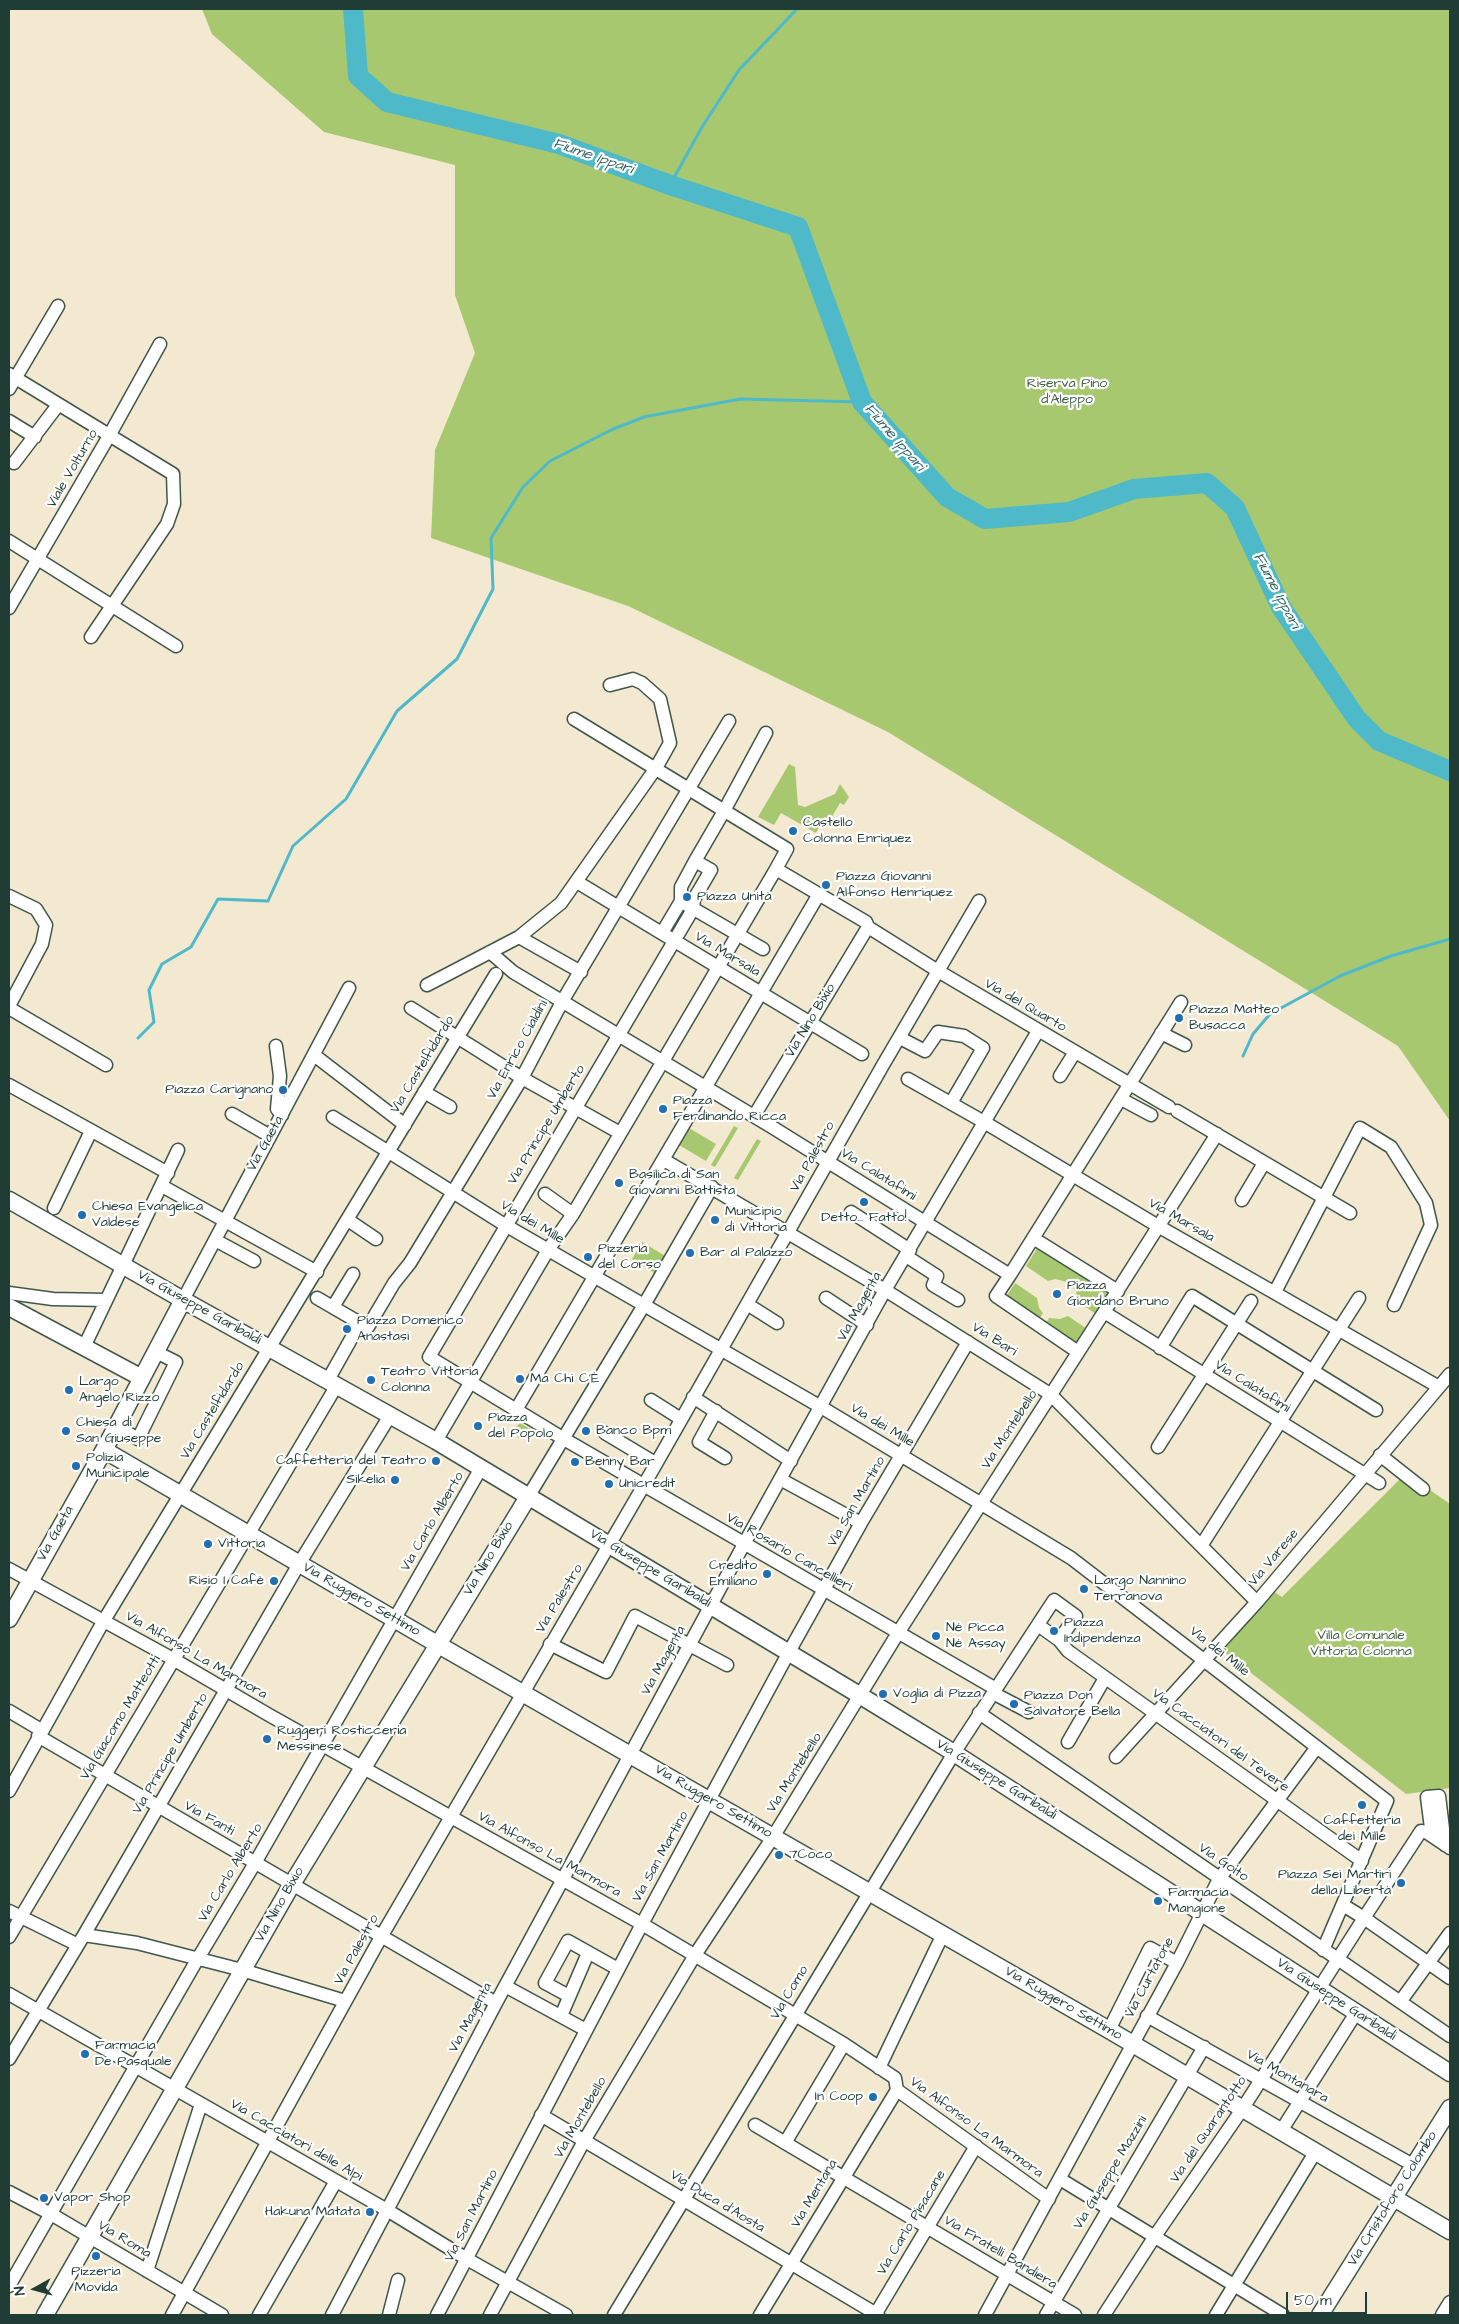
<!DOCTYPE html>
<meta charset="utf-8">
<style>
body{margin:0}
#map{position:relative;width:1459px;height:2324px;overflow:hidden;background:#f3e8d0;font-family:"Architects Daughter",sans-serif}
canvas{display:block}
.frame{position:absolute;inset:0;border:10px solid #1f3d34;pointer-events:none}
.north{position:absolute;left:10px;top:2264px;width:50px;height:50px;-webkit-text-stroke:4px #fff;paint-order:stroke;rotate:263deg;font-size:14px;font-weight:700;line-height:20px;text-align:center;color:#1f3d34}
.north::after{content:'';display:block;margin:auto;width:18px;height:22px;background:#1f3d34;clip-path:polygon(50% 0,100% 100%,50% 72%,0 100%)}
.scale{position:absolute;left:1286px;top:2292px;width:81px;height:22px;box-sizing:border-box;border:2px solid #1f3d34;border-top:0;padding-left:6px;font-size:15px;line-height:18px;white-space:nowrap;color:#1f3d34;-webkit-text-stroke:4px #fff;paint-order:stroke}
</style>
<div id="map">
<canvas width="1459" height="2324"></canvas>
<div class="frame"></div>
<div class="north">N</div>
<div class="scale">50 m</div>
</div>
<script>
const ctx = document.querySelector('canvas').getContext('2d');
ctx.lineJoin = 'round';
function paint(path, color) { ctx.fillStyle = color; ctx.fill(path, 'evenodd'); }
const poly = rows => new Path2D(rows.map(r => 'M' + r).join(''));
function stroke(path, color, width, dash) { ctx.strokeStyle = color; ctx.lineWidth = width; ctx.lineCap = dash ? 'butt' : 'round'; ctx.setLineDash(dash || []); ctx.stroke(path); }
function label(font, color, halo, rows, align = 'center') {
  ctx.font = font + ' "Architects Daughter",sans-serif'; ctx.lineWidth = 4.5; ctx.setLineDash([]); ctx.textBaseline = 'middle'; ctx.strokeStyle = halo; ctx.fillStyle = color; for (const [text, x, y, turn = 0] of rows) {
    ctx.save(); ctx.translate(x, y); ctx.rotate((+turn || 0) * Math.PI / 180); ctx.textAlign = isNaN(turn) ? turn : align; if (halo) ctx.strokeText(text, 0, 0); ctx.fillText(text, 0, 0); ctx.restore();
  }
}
paint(poly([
 [202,9,1450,9,1450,1121,1398,1046,888,732,628,606,431,538,435,450,475,353,455,295,455,165,324,132,212,34],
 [789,764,795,767,798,805,805,807,835,794,840,784,849,797,844,805,840,803,830,820,824,817,816,833,781,813,774,825,758,817],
 [734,1126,738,1128,715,1167,711,1165],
 [689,1128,716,1144,706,1161,679,1145],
 [757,1139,761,1141,738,1180,734,1178],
 [642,1242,667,1257,656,1274,632,1259],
 [1038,1247,1109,1294,1096,1314,1077,1301,1076,1291,1067,1282,1055,1279,1048,1281,1026,1266],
 [1015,1283,1037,1298,1039,1308,1043,1313,1039,1319,1006,1297],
 [1068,1316,1087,1329,1077,1344,1046,1323,1049,1318,1060,1319],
 [520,1423,537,1433,518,1438,516,1427],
 [1403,1476,1425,1496,1430,1490,1450,1504,1450,1788,1406,1794,1223,1651,1273,1591,1282,1597]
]), '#a8c870');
stroke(poly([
 [670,185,702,127,739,70,797,9],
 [138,1038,154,1022,149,990,162,964,191,947,218,899,268,901,293,846,346,799,397,711,457,659,493,589,491,538,523,487,550,461,611,430,644,417,740,399,862,402],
 [1243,1056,1253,1034,1270,1014,1340,976,1391,956,1450,939]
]), '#4db9c9', 3);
stroke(poly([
 [353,9,358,76,387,102,559,144,670,185,798,227,862,402,947,497,985,519,1069,512,1134,489,1207,483,1235,508,1281,607,1357,719,1379,741,1450,771]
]), '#4db9c9', 20);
const minor = poly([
 [9,374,173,474,174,504,167,524,91,637],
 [9,389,58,306],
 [9,421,35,437],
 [14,463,58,405],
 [9,541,176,646],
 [9,608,109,436,160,344],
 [574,719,787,849,776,869,866,922,868,927,938,971,1169,1107],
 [695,861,711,870,694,899,693,909,429,1357,564,1439,996,1689],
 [577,882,862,1054],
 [9,896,36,909,46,925,42,944,9,1006],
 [687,905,763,949],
 [662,933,681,901,681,887,695,861,724,811,766,733],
 [519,937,581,972],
 [490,952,513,972,772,1127,1010,1275,1181,1002],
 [427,985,519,937,561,903,656,768,670,743,660,699,642,683,633,679,610,685],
 [9,1008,106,1065],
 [411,1008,522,1078,620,1133],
 [1161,1033,1185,1045],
 [900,1038,925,1051,938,1032,964,1036,983,1048,951,1103],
 [276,1046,280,1076,277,1109,282,1115],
 [314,1055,405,1125],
 [1060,1076,1075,1052],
 [908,1079,984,1122,1158,1226,1439,1387],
 [9,1085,168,1173],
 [424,1092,450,1107],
 [1121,1099,1151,1115],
 [1177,1111,1350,1213],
 [232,1114,270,1136],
 [754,1116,868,927],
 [333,1117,505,1225,821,1407,1071,1558,1387,1801,1323,1950],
 [1217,1134,1104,1312,1379,1483],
 [664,1160,885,1290,1050,1394,1257,1602],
 [162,1186,317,1272],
 [545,1194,573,1214],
 [1242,1200,1264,1163],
 [54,1208,91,1131],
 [851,1212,910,1250],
 [348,1220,376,1239],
 [1033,1238,1118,1291],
 [215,1240,254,1261],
 [906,1256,937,1276,933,1285,958,1300],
 [1010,1275,996,1296,1078,1352],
 [1275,1292,1360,1128,1391,1147,1426,1203,1431,1225,1394,1305],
 [9,1293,53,1299,106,1300],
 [317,1298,360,1323],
 [826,1298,867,1325],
 [183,1300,349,988],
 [747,1304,777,1323],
 [333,1307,353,1274],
 [84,1347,178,1150],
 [1160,1348,1192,1296,1376,1410],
 [328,1380,360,1323,368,1327,394,1283,410,1263,522,1078,563,1000,729,721],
 [693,1397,791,1461],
 [651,1400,681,1419],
 [516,1410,819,894],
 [716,1411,699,1442,725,1458],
 [116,1426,138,1439,176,1362,156,1352],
 [605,1433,655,1463],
 [436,1441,548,1250,573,1214,776,869],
 [1158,1447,1251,1301],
 [1380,1455,1423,1489],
 [780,1479,861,1523],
 [528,1497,644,1305,712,1187],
 [1201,1546,1359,1298],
 [9,1569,173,1659,269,1715,642,1924,844,2044,895,2078,897,2090,1049,2199],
 [1038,1625,1059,1640,1068,1651,1362,1861],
 [550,1644,606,1672,635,1616,727,1665],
 [993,1693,1029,1712],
 [9,1711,41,1730],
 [979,1713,1450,2036],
 [38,1736,496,2003],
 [1068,1742,1105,1678],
 [1116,1757,1257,1602,1450,1374],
 [9,1791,103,1622,496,974],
 [1432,1836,1427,1797,1439,1796,1445,1845],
 [1343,1905,1364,1918,1421,1831,1426,1832,1450,1848],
 [9,1911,78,1945],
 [84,1935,137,1943,242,1970,345,2001],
 [9,1937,337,1385],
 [505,1986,586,2030],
 [9,1994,387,2210,467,2259,566,2315],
 [569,1996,545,1983,568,1941,618,1969],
 [1400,2002,1450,1933],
 [561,2016,588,1953],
 [1147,2016,1413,2165],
 [1109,2030,1150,1948,1177,1963],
 [9,2059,84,1935,299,1564,391,1414],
 [879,2068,943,1934],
 [541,2115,878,2315],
 [755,2125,1075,2315],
 [1281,2131,1356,2013],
 [785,2143,844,2044],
 [1060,2179,1283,2315],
 [9,2192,51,2214,222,2315],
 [147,2271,201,2104],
 [9,2286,197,1960,255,1863,481,1468],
 [172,2315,381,1937,644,1485,883,1065,979,901],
 [259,2315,336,2181],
 [332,2315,496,2003,744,1544,885,1290,1038,1031],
 [389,2315,398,2280],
 [437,2315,642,1924,789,1652,861,1523,968,1342],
 [490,2315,584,2141,695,1955,773,1837,898,1633,1104,1312],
 [614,2315,954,1753,1054,1600,1076,1616,1059,1640],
 [760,2315,897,2090],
 [875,2315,976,2146],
 [985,2315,1177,1963,1219,1879,1317,1747],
 [1046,2315,1204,2047],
 [1104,2315,1155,2236,1243,2108,1364,1918,1450,1978],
 [1216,2315,1316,2151],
 [1442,2315,1450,2302]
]);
const major = poly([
 [9,1200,183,1300,436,1441,861,1696,954,1753,1450,2073],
 [9,1307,142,1378],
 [104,1450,437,1644,1109,2030,1450,2231],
 [9,1619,104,1450,183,1300],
 [45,2315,292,1884,528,1497],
 [1320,2315,1450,2108]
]);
stroke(minor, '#3f574b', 15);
stroke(major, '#3f574b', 19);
stroke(minor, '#fff', 12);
stroke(major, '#fff', 16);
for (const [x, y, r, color] of [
 [793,831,5,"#1f6fb2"],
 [826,885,5,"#1f6fb2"],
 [687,897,5,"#1f6fb2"],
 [1179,1018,5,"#1f6fb2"],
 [283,1090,5,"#1f6fb2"],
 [663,1109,5,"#1f6fb2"],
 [619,1183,5,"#1f6fb2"],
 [864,1202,5,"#1f6fb2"],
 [82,1215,5,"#1f6fb2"],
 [715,1220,5,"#1f6fb2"],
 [690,1253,5,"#1f6fb2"],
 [588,1257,5,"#1f6fb2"],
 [1057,1294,5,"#1f6fb2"],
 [347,1329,5,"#1f6fb2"],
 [520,1379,5,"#1f6fb2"],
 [371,1380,5,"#1f6fb2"],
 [69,1390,5,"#1f6fb2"],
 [478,1426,5,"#1f6fb2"],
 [66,1431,5,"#1f6fb2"],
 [586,1431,5,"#1f6fb2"],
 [436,1461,5,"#1f6fb2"],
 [575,1462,5,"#1f6fb2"],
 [76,1466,5,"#1f6fb2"],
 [395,1480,5,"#1f6fb2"],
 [609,1484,5,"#1f6fb2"],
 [208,1544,5,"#1f6fb2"],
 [767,1574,5,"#1f6fb2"],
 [274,1581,5,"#1f6fb2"],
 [1084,1589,5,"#1f6fb2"],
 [1054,1631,5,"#1f6fb2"],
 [936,1636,5,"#1f6fb2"],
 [883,1694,5,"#1f6fb2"],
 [1014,1704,5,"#1f6fb2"],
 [267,1739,5,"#1f6fb2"],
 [1362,1805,5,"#1f6fb2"],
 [779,1855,5,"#1f6fb2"],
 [1401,1883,5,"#1f6fb2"],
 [1158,1901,5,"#1f6fb2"],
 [85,2054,5,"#1f6fb2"],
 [873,2097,5,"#1f6fb2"],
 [44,2198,5,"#1f6fb2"],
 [370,2212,5,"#1f6fb2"],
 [96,2256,5,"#1f6fb2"]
]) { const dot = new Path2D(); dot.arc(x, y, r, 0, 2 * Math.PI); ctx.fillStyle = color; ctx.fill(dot); stroke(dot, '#fff', 2); }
label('14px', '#416043', '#fff', [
 ["Riserva Pino",1067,384],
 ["d'Aleppo",1067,400],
 ["Villa Comunale",1361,1636],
 ["Vittoria Colonna",1361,1652]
]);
label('14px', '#1f3d34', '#fff', [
 ["Viale Volturno",73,469,-60],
 ["Via Marsala",727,955,31],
 ["Via del Quarto",1025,1006,30],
 ["Via Nino Bixio",811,1021,-59],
 ["Via Enrico Cialdini",518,1050,-61],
 ["Via Castelfidardo",423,1065,-59],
 ["Via Principe Umberto",547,1125,-59],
 ["Via Gaeta",266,1144,-61],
 ["Via Palestro",813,1157,-61],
 ["Via Calatafimi",878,1175,32],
 ["Via Marsala",1181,1221,30],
 ["Via dei Mille",532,1223,31],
 ["Via Magenta",860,1307,-61],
 ["Via Giuseppe Garibaldi",199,1308,29],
 ["Via Bari",994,1340,32],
 ["Via Calatafimi",1252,1387,32],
 ["Via Castelfidardo",213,1411,-59],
 ["Via dei Mille",882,1426,31],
 ["Via Montebello",1010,1430,-57],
 ["Via San Martino",857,1502,-60],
 ["Via Carlo Alberto",433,1522,-60],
 ["Via Gaeta",56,1534,-61],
 ["Via Rosario Cancellieri",789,1553,30],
 ["Via Varese",1274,1558,-50],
 ["Via Nino Bixio",489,1559,-59],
 ["Via Giuseppe Garibaldi",650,1569,31],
 ["Via Palestro",560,1599,-59],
 ["Via Ruggero Settimo",361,1600,30],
 ["Via dei Mille",1219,1652,38],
 ["Via Alfonso La Marmora",196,1656,30],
 ["Via Magenta",664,1661,-61],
 ["Via Giacomo Matteotti",121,1718,-59],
 ["Via Cacciatori del Tevere",1220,1741,36],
 ["Via Principe Umberto",171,1754,-60],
 ["Via Montebello",795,1773,-58],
 ["Via Giuseppe Garibaldi",996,1780,32],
 ["Via Ruggero Settimo",713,1802,30],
 ["Via Fanti",209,1819,30],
 ["Via Alfonso La Marmora",549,1855,29],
 ["Via San Martino",661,1857,-61],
 ["Via Goito",1223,1863,34],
 ["Via Carlo Alberto",231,1873,-59],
 ["Via Nino Bixio",280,1905,-60],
 ["Via Palestro",357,1950,-61],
 ["Via Curtatone",1150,1978,-62],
 ["Via Como",790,1993,-59],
 ["Via Giuseppe Garibaldi",1336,2000,33],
 ["Via Ruggero Settimo",1063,2004,30],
 ["Via Magenta",471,2018,-62],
 ["Via Montanara",1287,2077,30],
 ["Via Montebello",581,2118,-60],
 ["Via Alfonso La Marmora",976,2128,36],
 ["Via del Quarantotto",1209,2130,-56],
 ["Via Cacciatori delle Alpi",296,2141,30],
 ["Via Giuseppe Mazzini",1111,2173,-59],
 ["Via Mentana",815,2194,-59],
 ["Via Cristoforo Colombo",1393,2199,-58],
 ["Via Duca d'Aosta",717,2202,31],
 ["Via San Martino",472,2216,-63],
 ["Via Carlo Pisacane",912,2223,-59],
 ["Via Roma",124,2240,31],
 ["Via Fratelli Bandiera",1000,2253,31]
]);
label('14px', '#1f3d34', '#fff', [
 ["Castello",803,823],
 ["Colonna Enriquez",803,839],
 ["Piazza Giovanni",836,877],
 ["Alfonso Henriquez",836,893],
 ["Piazza Unità",697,897],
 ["Piazza Matteo",1189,1010],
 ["Busacca",1189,1026],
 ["Piazza Carignano",273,1090,"right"],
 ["Piazza",673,1101],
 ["Ferdinando Ricca",673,1117],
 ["Basilica di San",629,1175],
 ["Giovanni Battista",629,1191],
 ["Chiesa Evangelica",92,1207],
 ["Valdese",92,1223],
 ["Municipio",725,1212],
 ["di Vittoria",725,1228],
 ["Detto... Fatto!",864,1218,"center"],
 ["Pizzeria",598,1249],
 ["del Corso",598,1265],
 ["Bar al Palazzo",700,1253],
 ["Piazza",1067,1286],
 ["Giordano Bruno",1067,1302],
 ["Piazza Domenico",357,1321],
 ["Anastasi",357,1337],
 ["Teatro Vittoria",381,1372],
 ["Colonna",381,1388],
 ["Ma Chi C'È",530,1379],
 ["Largo",79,1382],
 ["Angelo Rizzo",79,1398],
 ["Piazza",488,1418],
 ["del Popolo",488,1434],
 ["Chiesa di",76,1423],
 ["San Giuseppe",76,1439],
 ["Banco Bpm",596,1431],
 ["Polizia",86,1458],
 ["Municipale",86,1474],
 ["Caffetteria del Teatro",426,1461,"right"],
 ["Benny Bar",585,1462],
 ["Sikelia",385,1480,"right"],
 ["Unicredit",619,1484],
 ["Vittoria",218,1544],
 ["Credito",757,1566,"right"],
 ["Emiliano",757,1582,"right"],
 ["Risio I Cafè",264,1581,"right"],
 ["Largo Nannino",1094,1581],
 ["Terranova",1094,1597],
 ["Piazza",1064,1623],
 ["Indipendenza",1064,1639],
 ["Né Picca",946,1628],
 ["Né Assay",946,1644],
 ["Voglia di Pizza",893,1694],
 ["Piazza Don",1024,1696],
 ["Salvatore Bella",1024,1712],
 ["Ruggeri Rosticceria",277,1731],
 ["Messinese",277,1747],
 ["Caffetteria",1362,1821,"center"],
 ["dei Mille",1362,1837,"center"],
 ["7Coco",789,1855],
 ["Piazza Sei Martiri",1391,1875,"right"],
 ["della Libertà",1391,1891,"right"],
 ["Farmacia",1168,1893],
 ["Mangione",1168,1909],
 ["Farmacia",95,2046],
 ["De Pasquale",95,2062],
 ["In Coop",863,2097,"right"],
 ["Vapor Shop",54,2198],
 ["Hakuna Matata",360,2212,"right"],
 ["Pizzeria",96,2272,"center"],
 ["Movida",96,2288,"center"]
], 'left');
label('italic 15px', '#2d6261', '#fff', [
 ["Fiume Ippari",593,157,19],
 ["Fiume Ippari",894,438,49],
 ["Fiume Ippari",1276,591,62]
]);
</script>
